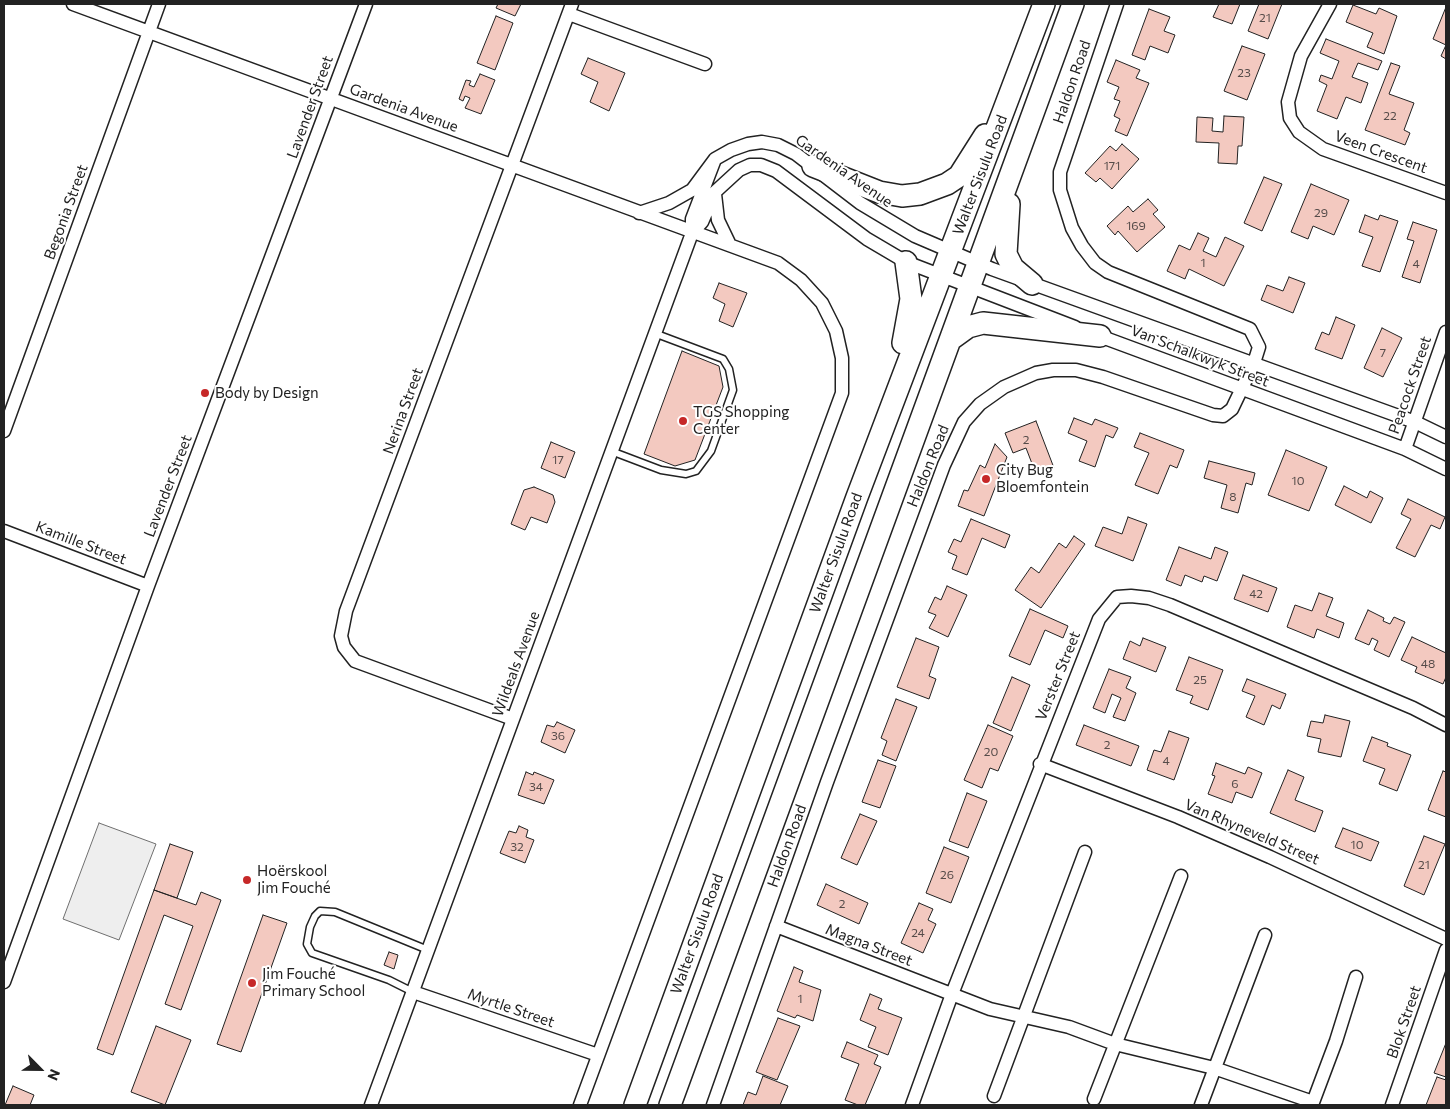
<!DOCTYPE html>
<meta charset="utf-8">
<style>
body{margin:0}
#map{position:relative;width:1450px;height:1109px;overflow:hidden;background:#fff;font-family:Commissioner,sans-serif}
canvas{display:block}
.frame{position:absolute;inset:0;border:5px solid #222;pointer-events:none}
.north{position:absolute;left:15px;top:1044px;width:50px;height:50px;-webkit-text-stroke:4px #fff;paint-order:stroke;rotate:113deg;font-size:14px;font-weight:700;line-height:20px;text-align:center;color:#222}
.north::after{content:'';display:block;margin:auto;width:18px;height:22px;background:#222;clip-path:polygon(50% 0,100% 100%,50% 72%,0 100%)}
</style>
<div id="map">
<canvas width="1450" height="1109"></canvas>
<div class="frame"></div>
<div class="north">N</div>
</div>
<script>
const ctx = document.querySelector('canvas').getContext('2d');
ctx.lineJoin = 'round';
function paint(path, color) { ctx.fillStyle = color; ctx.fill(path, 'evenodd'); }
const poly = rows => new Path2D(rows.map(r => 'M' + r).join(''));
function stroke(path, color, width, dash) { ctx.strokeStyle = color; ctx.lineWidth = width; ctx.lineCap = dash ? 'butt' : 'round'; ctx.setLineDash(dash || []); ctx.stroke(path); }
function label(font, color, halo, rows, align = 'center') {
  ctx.font = font + ' Commissioner,sans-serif'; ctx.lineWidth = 4; ctx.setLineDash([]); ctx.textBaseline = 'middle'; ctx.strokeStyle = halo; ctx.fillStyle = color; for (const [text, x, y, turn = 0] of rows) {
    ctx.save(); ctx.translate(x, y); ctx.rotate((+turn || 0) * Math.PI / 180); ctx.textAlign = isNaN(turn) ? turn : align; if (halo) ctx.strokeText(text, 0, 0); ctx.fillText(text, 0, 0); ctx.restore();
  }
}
const green = poly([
 [99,823,156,844,119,940,63,919,99,823]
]);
paint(green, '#eee');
stroke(green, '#6f6f6f', 1);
const building = poly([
 [498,4,521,4,515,16,496,8,498,4],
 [1219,4,1240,4,1232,24,1213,17,1219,4],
 [1259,4,1282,4,1268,39,1248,31,1259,4],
 [1353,5,1376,14,1379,8,1397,16,1384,54,1367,47,1373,33,1346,22,1353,5],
 [1446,7,1446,59,1441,56,1446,45,1433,39,1446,7],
 [1149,9,1170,17,1164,31,1175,35,1168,53,1150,46,1145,60,1132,55,1149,9],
 [496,16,513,23,495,70,477,63,496,16],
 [1326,39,1382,61,1378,70,1358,63,1352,77,1368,83,1361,103,1346,97,1337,119,1317,111,1327,85,1319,81,1321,75,1332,79,1339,61,1320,53,1326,39],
 [1242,46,1265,54,1247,100,1224,91,1242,46],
 [588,58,625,73,609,111,590,102,598,82,581,74,588,58],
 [1116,60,1140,70,1136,78,1149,83,1127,136,1115,131,1120,119,1114,116,1120,101,1114,99,1119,87,1107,82,1116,60],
 [1391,63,1400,66,1389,94,1414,103,1404,130,1410,133,1405,145,1365,130,1391,63],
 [480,74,495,80,481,114,465,108,470,98,465,96,463,101,459,99,466,80,471,81,469,85,474,87,480,74],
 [1224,116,1244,117,1242,146,1238,146,1237,164,1218,163,1219,143,1196,142,1197,117,1213,118,1212,131,1223,132,1224,116],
 [1122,144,1139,159,1112,189,1100,178,1096,182,1085,173,1110,146,1116,151,1122,144],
 [1264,177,1282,184,1262,231,1244,223,1264,177],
 [1311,184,1349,200,1334,235,1313,226,1308,239,1291,232,1311,184],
 [1148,199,1158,210,1153,214,1165,227,1137,252,1118,231,1115,235,1107,226,1128,206,1133,212,1148,199],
 [1365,215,1378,220,1380,215,1398,221,1380,272,1362,266,1373,237,1359,232,1365,215],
 [1413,222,1437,230,1420,283,1402,277,1414,241,1407,239,1413,222],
 [1198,233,1209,238,1203,251,1216,257,1225,237,1244,246,1224,286,1189,269,1185,279,1167,271,1179,245,1190,250,1198,233],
 [1289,277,1305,283,1293,313,1261,300,1267,285,1283,291,1289,277],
 [719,283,747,293,733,327,719,321,725,304,713,298,719,283],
 [1336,317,1355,325,1342,359,1315,349,1322,332,1329,335,1336,317],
 [1382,328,1402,338,1383,377,1364,368,1382,328],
 [682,351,719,366,723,387,695,460,675,466,644,454,682,351],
 [1074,418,1092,425,1095,419,1118,428,1113,438,1106,435,1095,467,1079,461,1087,441,1068,433,1074,418],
 [1036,421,1054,468,1036,474,1026,448,1013,453,1005,433,1036,421],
 [1140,433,1184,450,1177,468,1170,465,1158,494,1135,485,1149,453,1134,447,1140,433],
 [551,442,575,452,565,478,541,468,551,442],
 [995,444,1007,457,984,516,958,506,964,490,968,491,980,465,985,468,995,444],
 [1286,450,1327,467,1309,511,1268,495,1286,450],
 [1209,461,1255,473,1252,485,1246,483,1238,513,1221,508,1227,485,1204,478,1209,461],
 [1344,486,1367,498,1370,491,1383,498,1371,523,1335,505,1344,486],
 [534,487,553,495,555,502,547,523,531,517,525,530,511,524,524,490,534,487],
 [1408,499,1445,517,1440,529,1431,525,1415,557,1396,548,1411,519,1401,514,1408,499],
 [1128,517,1147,524,1133,561,1095,546,1103,527,1122,534,1128,517],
 [971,519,1010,535,1005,548,982,538,967,575,952,569,957,556,948,552,954,539,961,542,971,519],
 [1074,536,1085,544,1041,608,1015,590,1031,567,1039,573,1059,543,1066,548,1074,536],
 [1179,547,1211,559,1215,547,1228,552,1217,581,1204,576,1202,582,1185,575,1181,586,1166,580,1179,547],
 [1243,575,1277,588,1268,612,1234,599,1243,575],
 [947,586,967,595,948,637,929,628,936,615,928,612,935,597,941,600,947,586],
 [1319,593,1333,598,1326,616,1344,623,1339,638,1317,629,1314,638,1287,627,1295,605,1312,611,1319,593],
 [1030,609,1068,626,1063,638,1045,630,1030,665,1009,656,1030,609],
 [1368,610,1384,618,1383,621,1390,624,1394,617,1405,622,1389,657,1374,650,1378,641,1372,638,1369,645,1355,639,1368,610],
 [1412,637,1446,653,1446,677,1443,684,1415,672,1417,667,1401,660,1412,637],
 [916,638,939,647,929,676,936,679,929,699,897,687,916,638],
 [1143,638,1166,647,1156,672,1123,659,1130,641,1140,646,1143,638],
 [1189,657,1223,670,1208,710,1190,703,1193,696,1176,690,1189,657],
 [1109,669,1131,677,1126,688,1136,693,1125,721,1113,717,1121,698,1112,694,1105,713,1093,708,1109,669],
 [1012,677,1030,685,1011,731,993,723,1012,677],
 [1247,679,1286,694,1280,709,1272,705,1264,725,1246,717,1255,696,1242,691,1247,679],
 [896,699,917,707,896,761,882,755,887,741,881,738,896,699],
 [1325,715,1350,721,1341,757,1318,752,1321,739,1307,736,1311,721,1323,723,1325,715],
 [557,722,575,730,565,753,541,742,547,725,554,727,557,722],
 [988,725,1013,736,998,771,990,768,982,788,964,780,988,725],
 [1084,725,1139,746,1131,766,1076,745,1084,725],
 [1169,731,1189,738,1174,780,1147,770,1154,750,1161,752,1169,731],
 [1372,737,1388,743,1387,746,1411,755,1397,791,1379,784,1385,769,1363,761,1372,737],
 [878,760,896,766,880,808,862,802,878,760],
 [1216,763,1245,774,1248,767,1262,773,1252,798,1236,792,1232,803,1208,794,1215,776,1212,775,1216,763],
 [1288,770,1304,777,1295,800,1323,811,1315,832,1270,813,1288,770],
 [1443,771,1446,772,1446,817,1428,810,1443,771],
 [526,772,533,775,534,772,554,780,544,804,518,795,526,772],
 [967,793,987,801,968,848,949,841,967,793],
 [860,814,877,821,857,865,841,858,860,814],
 [519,826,528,830,526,837,534,840,525,863,500,853,509,831,516,833,519,826],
 [1343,828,1379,842,1371,861,1335,847,1343,828],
 [1424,836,1445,844,1424,895,1404,886,1424,836],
 [170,844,193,852,177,898,154,890,170,844],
 [944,847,969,857,951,903,926,893,944,847],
 [826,884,868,903,859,924,817,905,826,884],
 [154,890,196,905,201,892,221,900,181,1010,165,1004,193,926,164,915,113,1055,97,1049,154,890],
 [919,903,933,909,928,920,936,924,923,953,901,943,919,903],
 [263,915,287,923,241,1052,217,1044,263,915],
 [389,952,398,955,394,969,384,965,389,952],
 [794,967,803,971,799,982,821,990,813,1021,797,1015,795,1018,777,1011,794,967],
 [870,994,882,999,878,1009,902,1018,888,1055,868,1047,876,1027,860,1020,870,994],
 [778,1018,800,1026,777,1080,756,1072,778,1018],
 [156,1026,191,1040,165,1105,131,1092,156,1026],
 [847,1042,878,1055,874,1064,881,1067,865,1105,858,1105,845,1100,859,1064,841,1057,847,1042],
 [1446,1043,1446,1077,1434,1073,1446,1043],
 [763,1076,788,1086,780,1105,743,1105,748,1092,756,1095,763,1076],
 [1437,1077,1446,1080,1446,1105,1426,1105,1437,1077],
 [13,1086,34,1095,30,1105,5,1105,13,1086]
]);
paint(building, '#f3c9c0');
stroke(building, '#222', 1);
const service = poly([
 [611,451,661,470,686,474,696,471,711,451,733,390,729,369,723,359,654,333],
 [413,992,389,980,312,953,307,944,310,927,315,916,320,911,335,912,428,950]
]);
const minor = poly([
 [73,4,778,263,801,280,822,303,836,331,842,358,842,393,580,1105],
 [1330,4,1301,56,1288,102,1290,118,1299,132,1323,149,1446,193],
 [569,14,705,64],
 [715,194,718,220,730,245],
 [639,213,669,203,692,190,715,159,731,150,748,144,762,142,778,145,796,154,860,203,915,236,992,269,1415,422,1446,437],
 [692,233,702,222,715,192,739,170,750,165,761,165,776,171,867,239,906,262,1075,327],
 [1094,334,1405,449,1446,469],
 [4,431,159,4],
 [1405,449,1446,332],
 [4,531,148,586],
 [513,719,355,661,344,647,341,636,346,611,572,4],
 [1040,764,1178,817,1270,857,1446,939],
 [776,926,990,1009,1069,1027,1115,1044,1214,1068,1313,1102],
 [4,982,148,586,366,4],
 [413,992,598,1055],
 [994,1096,1085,852],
 [1094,1099,1181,876],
 [371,1105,692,233,692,219,715,159],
 [713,1105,827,782,944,465,964,422,980,404,1004,387,1036,373,1053,370,1076,370,1103,377,1213,415,1223,416,1232,409,1254,363,1259,347,1250,329,1108,272,1095,263,1082,246,1072,228,1060,190,1060,172,1117,4],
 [912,1105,952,994,1099,619,1117,597,1131,596,1149,598,1170,605,1413,708,1446,725],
 [1201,1105,1265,935],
 [1312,1105,1336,1041,1356,977],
 [1392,1105,1446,950]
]);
const trunk = poly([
 [813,166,879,192,902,196,920,194,947,184,959,176,985,135],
 [1009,204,1006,254,1013,268,1032,284],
 [950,340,968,327,983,323,1100,336],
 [903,343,911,299,906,262],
 [635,1105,857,497,1044,4],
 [670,1105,1073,4]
]);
stroke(service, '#222', 9);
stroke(minor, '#222', 15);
stroke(trunk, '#222', 24);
stroke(service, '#fff', 6);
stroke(minor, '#fff', 12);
stroke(trunk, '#fff', 21);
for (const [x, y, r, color] of [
 [205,393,5,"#c62828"],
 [683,421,5,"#c62828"],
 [986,479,5,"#c62828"],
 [247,880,5,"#c62828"],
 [252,983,5,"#c62828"]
]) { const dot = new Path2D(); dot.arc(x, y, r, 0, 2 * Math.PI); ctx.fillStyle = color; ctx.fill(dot); stroke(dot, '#fff', 2); }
label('12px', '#564c4a', null, [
 ["21",1265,18],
 ["23",1244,73],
 ["22",1390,116],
 ["171",1112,166],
 ["29",1321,213],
 ["169",1136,226],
 ["1",1203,263],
 ["4",1416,264],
 ["7",1383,353],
 ["2",1026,440],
 ["17",558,460],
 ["10",1298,481],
 ["8",1233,497],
 ["42",1256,594],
 ["48",1428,664],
 ["25",1200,680],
 ["36",558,736],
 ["2",1107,745],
 ["20",991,752],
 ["4",1166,761],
 ["6",1235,784],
 ["34",536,787],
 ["10",1357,845],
 ["32",517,847],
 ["21",1424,865],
 ["26",947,875],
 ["2",842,904],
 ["24",918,933],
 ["1",800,999]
]);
label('15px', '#222', '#fff', [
 ["Haldon Road",1072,82,-71],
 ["Lavender Street",310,107,-70],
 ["Gardenia Avenue",404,108,20],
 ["Veen Crescent",1381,152,20],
 ["Gardenia Avenue",844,171,35],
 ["Walter Sisulu Road",980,175,-69],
 ["Begonia Street",66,212,-70],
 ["Van Schalkwyk Street",1200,356,21],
 ["Peacock Street",1410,385,-71],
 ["Nerina Street",403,411,-70],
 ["Haldon Road",928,466,-68],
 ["Lavender Street",168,486,-69],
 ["Kamille Street",81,543,21],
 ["Walter Sisulu Road",836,553,-70],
 ["Wildeals Avenue",516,664,-70],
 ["Verster Street",1058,676,-68],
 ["Van Rhyneveld Street",1252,832,23],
 ["Haldon Road",787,846,-70],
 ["Walter Sisulu Road",697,934,-70],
 ["Magna Street",869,945,21],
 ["Myrtle Street",511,1008,19],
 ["Blok Street",1404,1022,-71]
]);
label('15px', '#222', '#fff', [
 ["Body by Design",215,393],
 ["TGS Shopping",693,412],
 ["Center",693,429],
 ["City Bug",996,470],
 ["Bloemfontein",996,487],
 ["Hoërskool",257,871],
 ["Jim Fouché",257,888],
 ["Jim Fouché",262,974],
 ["Primary School",262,991]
], 'left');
</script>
